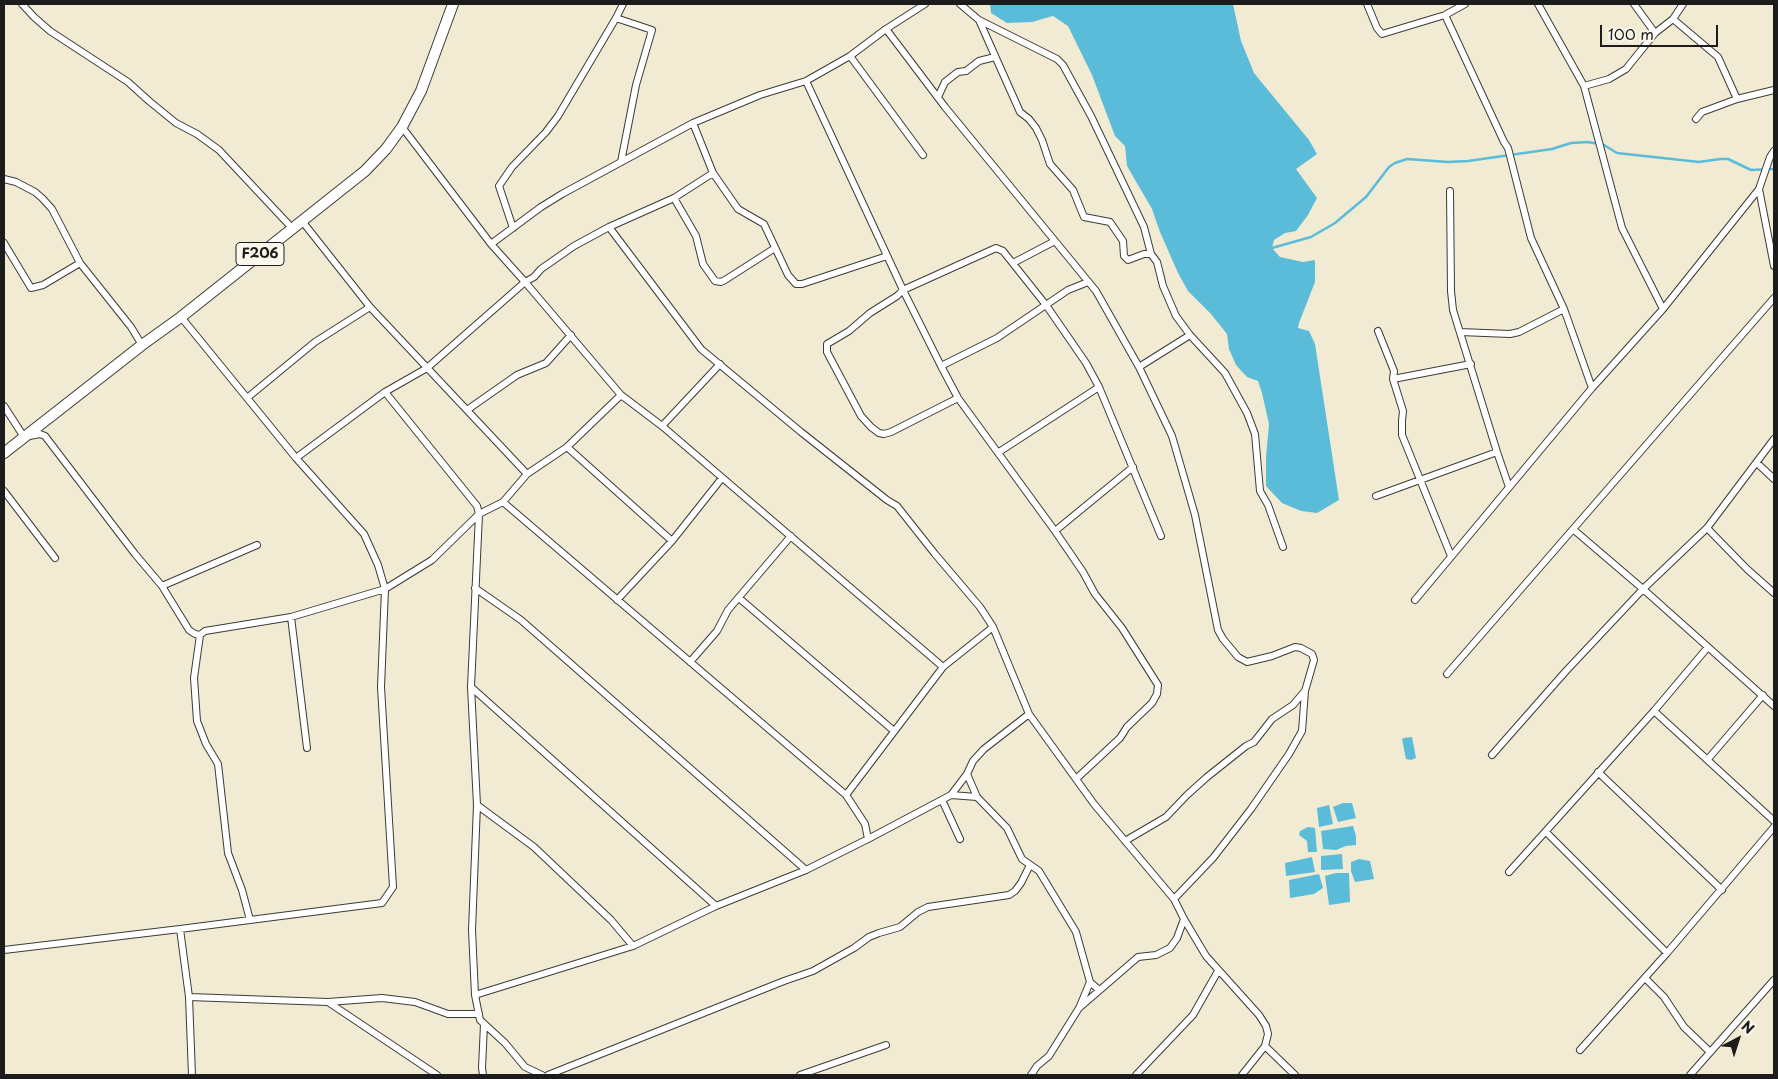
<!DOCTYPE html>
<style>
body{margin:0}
#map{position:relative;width:1778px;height:1079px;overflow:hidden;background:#f1ebd3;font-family:"Playpen Sans",sans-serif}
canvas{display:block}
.frame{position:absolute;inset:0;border:5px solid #1c1c1c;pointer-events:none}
.north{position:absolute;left:1713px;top:1014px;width:50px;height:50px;-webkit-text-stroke:4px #fbf7ec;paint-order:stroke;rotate:40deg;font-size:14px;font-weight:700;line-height:20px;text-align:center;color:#1c1c1c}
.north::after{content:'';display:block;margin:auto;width:18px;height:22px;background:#1c1c1c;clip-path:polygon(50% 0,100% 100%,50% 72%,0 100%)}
.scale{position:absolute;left:1600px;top:25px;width:118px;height:22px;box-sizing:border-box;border:2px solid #1c1c1c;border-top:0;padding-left:6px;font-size:15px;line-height:18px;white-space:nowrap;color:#1c1c1c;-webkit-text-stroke:4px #fbf7ec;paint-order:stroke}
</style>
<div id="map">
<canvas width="1778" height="1079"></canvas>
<div class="frame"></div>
<div class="north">N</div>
<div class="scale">100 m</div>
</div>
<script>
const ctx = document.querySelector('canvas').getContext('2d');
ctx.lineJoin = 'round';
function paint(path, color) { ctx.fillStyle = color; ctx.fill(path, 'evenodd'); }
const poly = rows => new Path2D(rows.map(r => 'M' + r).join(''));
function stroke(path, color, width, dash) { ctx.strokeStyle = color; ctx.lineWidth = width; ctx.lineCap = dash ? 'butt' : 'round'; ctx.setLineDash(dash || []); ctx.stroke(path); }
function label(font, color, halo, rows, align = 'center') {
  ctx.font = font + ' "Playpen Sans",sans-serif'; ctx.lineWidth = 4.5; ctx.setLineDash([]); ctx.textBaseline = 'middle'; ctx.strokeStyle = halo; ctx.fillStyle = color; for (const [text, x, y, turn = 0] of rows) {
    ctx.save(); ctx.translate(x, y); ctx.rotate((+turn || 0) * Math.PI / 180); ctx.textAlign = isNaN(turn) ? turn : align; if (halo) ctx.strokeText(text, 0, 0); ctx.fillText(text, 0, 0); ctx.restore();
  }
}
paint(poly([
 [990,4,1233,4,1241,41,1254,73,1309,140,1317,154,1296,169,1317,198,1308,215,1296,231,1285,233,1274,240,1272,248,1280,257,1303,262,1315,260,1315,282,1299,323,1298,328,1309,331,1315,344,1339,500,1317,513,1301,511,1282,503,1266,486,1266,457,1269,424,1262,393,1258,381,1247,377,1236,365,1229,349,1227,334,1211,314,1188,291,1178,273,1160,232,1152,209,1127,166,1125,146,1115,136,1092,75,1068,26,1053,16,1032,22,1007,23,991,13],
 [1412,737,1416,758,1411,760,1406,759,1402,739,1404,738],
 [1343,803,1352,803,1356,818,1338,822,1333,807],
 [1329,805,1333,824,1319,827,1317,808],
 [1353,826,1356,836,1356,845,1346,846,1336,850,1323,849,1321,831],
 [1308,827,1315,828,1317,852,1308,852,1307,841,1299,835,1300,831],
 [1342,854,1343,869,1321,870,1321,856],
 [1312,857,1315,872,1286,876,1285,863],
 [1359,859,1370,861,1374,879,1355,882,1351,871,1351,862],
 [1336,873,1349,873,1350,902,1329,905,1325,876],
 [1319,874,1323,888,1314,894,1290,898,1289,880]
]), '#5abcd9');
stroke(poly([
 [1272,248,1311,237,1335,223,1366,197,1389,167,1395,163,1407,159,1448,162,1468,161,1552,149,1571,143,1588,142,1604,145,1617,153,1699,162,1720,159,1728,159,1751,170,1774,169]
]), '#5abcd9', 2.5);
const street = poly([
 [22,4,34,17,50,31,128,82,149,101,176,123,197,134,219,150,292,228],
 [960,4,979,20,1057,59,1063,65,1091,116,1144,227,1151,254,1157,262,1163,286,1176,316,1190,335,1225,373,1247,413,1255,434,1260,491,1268,505,1283,547],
 [1367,4,1377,28,1382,34,1445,15,1465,4],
 [1538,4,1584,86,1622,228,1663,309],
 [1634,4,1655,33],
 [1445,15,1504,142,1508,148,1531,238,1564,309,1592,388],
 [616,18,652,30,636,85,621,162],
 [1673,19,1718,57,1737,99],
 [979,20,1020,112,1029,119,1036,128,1042,140,1050,164,1073,190,1084,217,1110,222,1123,241,1124,256,1128,260,1144,254,1151,254],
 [886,29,945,107,1096,291,1139,367,1172,436,1195,515,1218,630,1223,639,1238,657,1247,662,1272,656,1295,647,1301,648,1312,654,1314,660,1305,691,1302,731,1289,754,1251,809,1213,858,1174,899],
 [850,56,923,155],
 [806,81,903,290,941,366,958,398,1055,531,1083,572,1095,594,1122,628,1158,685,1157,694,1152,703,1127,727,1120,738,1076,779],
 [1584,86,1609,79,1626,69,1655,33,1673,19,1683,4],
 [938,97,945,82,958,72,966,71,979,61,995,57],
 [1696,119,1702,112,1737,99,1774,90],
 [693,123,713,173,738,209,764,224,788,275,796,284,802,284,887,256],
 [402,127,491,244,525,282,621,395,662,426,943,667],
 [4,179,16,182,35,192,42,198,52,209,80,263],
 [1759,189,1774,266],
 [1450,191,1451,291,1453,310,1497,452,1509,487],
 [674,198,696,236,703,264,715,281,721,282,725,280,775,248],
 [302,221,370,307,527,474],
 [609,227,701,349,801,432,887,500,897,506,935,554,980,607,993,627,1029,714,1094,804,1174,899,1184,919,1206,956,1259,1015,1266,1026,1268,1034,1265,1046,1242,1075],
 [513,228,499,186,512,167,546,132,558,116,616,18,623,4],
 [4,243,31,288,43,285,80,263,131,327,142,345],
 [491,244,541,207,562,194,693,123,760,95,806,81,850,56,886,29,925,4],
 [1013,263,1055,241],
 [1378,331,1394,371,1393,379,1403,411,1402,421,1402,435,1451,556],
 [1460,332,1510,334,1519,332,1564,309],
 [941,366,997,338,1068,290,1088,282],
 [1139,367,1190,335],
 [1393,379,1471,364],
 [385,392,477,506,479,514,471,687,477,805,472,930,475,995,480,1020,505,1043,525,1067,542,1075],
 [247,398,315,342,370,307],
 [958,398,891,432,884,434,879,433,871,427,861,416,827,352,827,344,849,331,870,313,897,296,903,290,996,248,1003,251,1046,305,1086,363,1099,387,1161,536],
 [4,406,24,437,40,434,45,436,135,554,162,586,189,630,195,634,200,635,205,631,291,617,385,589,432,560,479,514,503,502,527,474,567,447,621,395],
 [467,410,517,375,546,363,571,335],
 [662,426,720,364],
 [567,447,672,541],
 [999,452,1099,387],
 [296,458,385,392,427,368,525,282,534,277,541,269,574,246,609,227,674,198,713,173],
 [1757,463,1774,479],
 [4,491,55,558],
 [1376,496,1497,452],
 [503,502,846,795,865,824,868,839],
 [1707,528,1747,569,1774,593],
 [1574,530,1643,589,1774,706],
 [1055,531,1133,467],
 [162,586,257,545],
 [475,588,521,620,806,870],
 [739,598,894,731],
 [617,600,672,541,722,478],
 [1415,600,1592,388,1663,309,1759,189,1770,157,1774,151],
 [291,617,307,748],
 [200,635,194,678,197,721,206,744,218,764,228,853,242,890,250,920],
 [690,662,717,631,728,610,791,536],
 [1447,674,1774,298],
 [471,687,716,906],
 [1654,711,1774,821],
 [1492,755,1566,671,1643,589,1707,528,1774,439],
 [1708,759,1763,695],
 [1598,772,1722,890],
 [967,774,977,797,1007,828,1022,859,1039,871,1076,932,1090,982,1099,990],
 [846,795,943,667,993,627],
 [951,795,977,797],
 [942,800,960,839],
 [477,805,534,847,611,920,633,946],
 [1546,832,1667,953],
 [1125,841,1166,817,1187,795,1207,777,1246,746,1254,742,1272,719,1293,705,1304,692],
 [1509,872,1654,711,1708,647],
 [180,929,189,997,192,1075],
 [4,950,180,929,382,903,393,887,381,687,385,589,378,565,364,534,296,458,181,317],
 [1645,978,1664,997,1684,1027,1710,1052],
 [475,995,633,946,716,906,806,870,868,839,951,795,967,774,973,761,984,749,1029,714],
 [189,997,328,1002,437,1075],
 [328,1002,382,998,415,1002,448,1014,479,1014],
 [1080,1006,1090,982],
 [1265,1046,1295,1075],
 [1580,1050,1667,953,1774,827],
 [483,1075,482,1068,484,1024],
 [548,1075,784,981,813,971,854,948,869,937,879,933,900,927,918,912,928,907,1009,895,1015,891,1021,883,1030,865],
 [800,1075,886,1045],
 [1031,1075,1037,1066,1049,1056,1079,1008,1138,957,1156,955,1170,948,1177,938,1184,919],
 [1136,1075,1193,1015,1218,971],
 [1690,1075,1774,980]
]);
const primary = poly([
 [4,453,142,345,181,317,365,171,386,149,402,127,421,91,453,4]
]);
stroke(street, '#3c3b37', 8);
stroke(primary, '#3c3b37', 12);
stroke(street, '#fff', 6);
stroke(primary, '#fff', 10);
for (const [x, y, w] of [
 [260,254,48]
]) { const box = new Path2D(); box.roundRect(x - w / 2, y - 11.5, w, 23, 4); ctx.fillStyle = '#fbf7ec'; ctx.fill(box); stroke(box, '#1c1c1c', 1); }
label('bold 14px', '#1c1c1c', null, [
 ["F206",260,254]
]);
</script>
